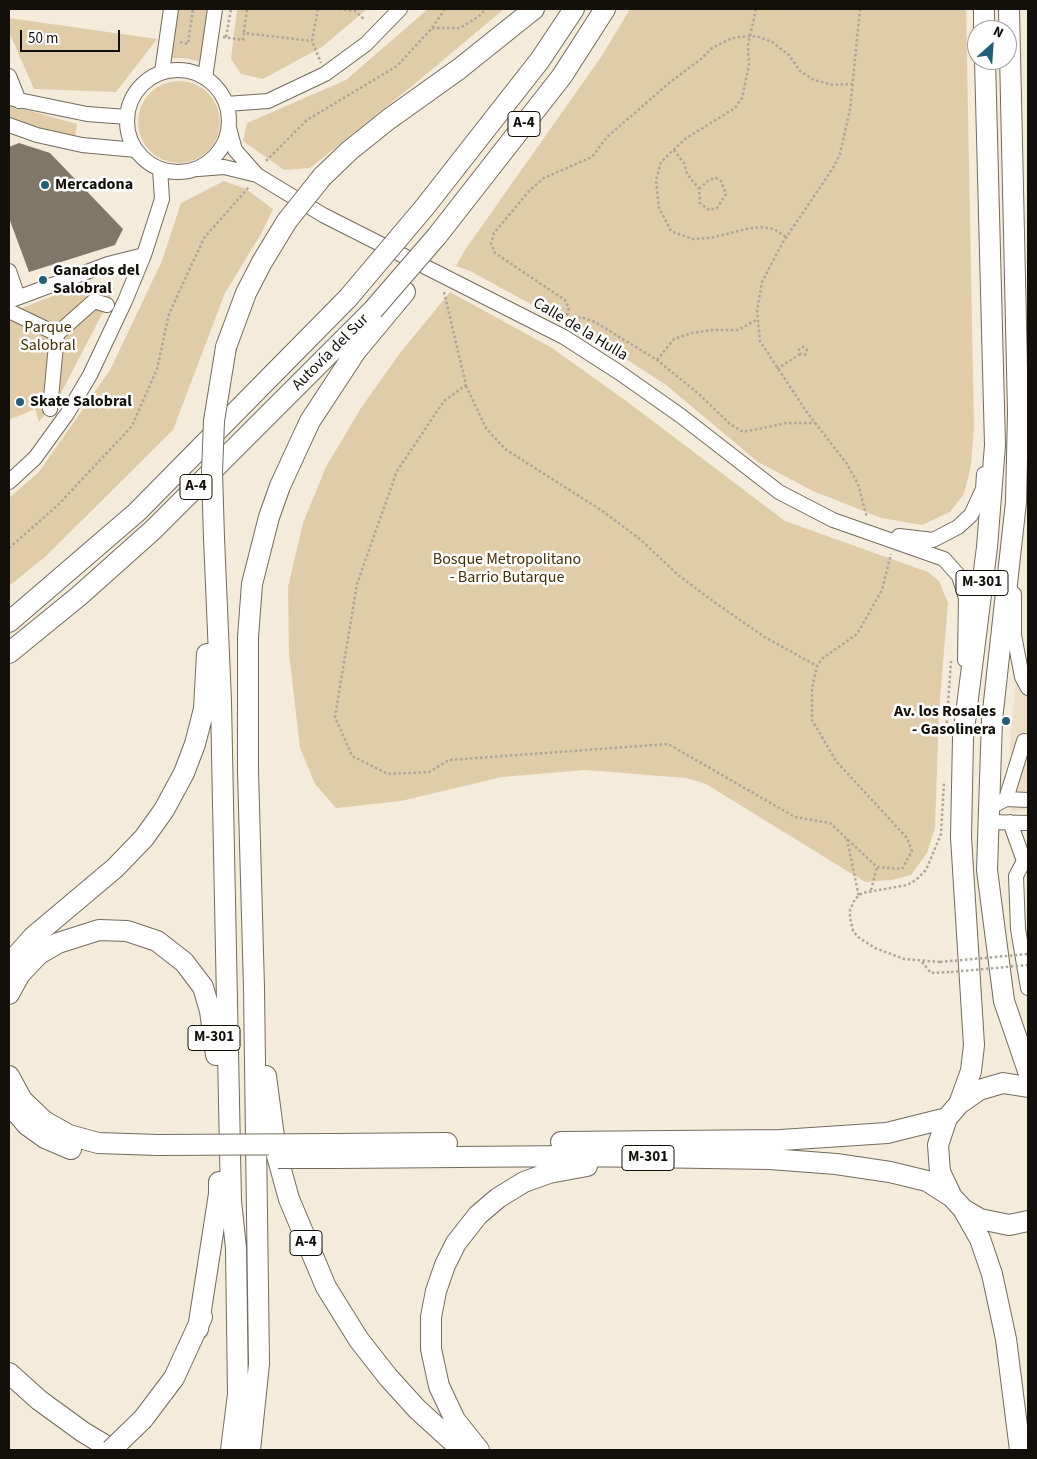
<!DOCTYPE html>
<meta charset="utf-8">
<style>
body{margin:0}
#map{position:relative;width:1037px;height:1459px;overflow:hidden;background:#f5ebdb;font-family:"Source Sans 3",sans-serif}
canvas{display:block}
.frame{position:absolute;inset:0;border:10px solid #13100b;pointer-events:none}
.north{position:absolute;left:967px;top:20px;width:50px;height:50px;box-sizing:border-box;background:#fff;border:1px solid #a19f9d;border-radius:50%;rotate:26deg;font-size:14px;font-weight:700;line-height:20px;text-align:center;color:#13100b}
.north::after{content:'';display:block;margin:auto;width:18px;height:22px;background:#235e76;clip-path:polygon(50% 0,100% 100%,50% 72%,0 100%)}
.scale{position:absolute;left:20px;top:30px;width:100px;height:22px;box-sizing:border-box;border:2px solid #13100b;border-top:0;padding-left:6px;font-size:15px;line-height:18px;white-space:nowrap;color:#13100b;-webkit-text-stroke:4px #fff;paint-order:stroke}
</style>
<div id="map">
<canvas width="1037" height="1459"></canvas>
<div class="frame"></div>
<div class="north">N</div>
<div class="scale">50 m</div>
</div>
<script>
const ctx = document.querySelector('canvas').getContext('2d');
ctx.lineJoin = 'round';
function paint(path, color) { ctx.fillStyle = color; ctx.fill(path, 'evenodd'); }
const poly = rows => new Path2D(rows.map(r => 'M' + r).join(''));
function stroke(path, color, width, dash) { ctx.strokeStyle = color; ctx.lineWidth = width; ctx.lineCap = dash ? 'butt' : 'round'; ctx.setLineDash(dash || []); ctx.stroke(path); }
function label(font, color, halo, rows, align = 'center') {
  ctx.font = font + ' "Source Sans 3",sans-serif'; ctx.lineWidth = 5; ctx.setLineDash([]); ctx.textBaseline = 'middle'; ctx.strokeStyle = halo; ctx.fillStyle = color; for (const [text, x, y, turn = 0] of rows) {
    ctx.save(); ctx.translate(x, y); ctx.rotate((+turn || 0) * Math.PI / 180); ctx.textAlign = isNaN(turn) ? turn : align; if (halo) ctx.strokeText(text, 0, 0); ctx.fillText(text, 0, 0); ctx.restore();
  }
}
paint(poly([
 [1028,673,1028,848,1026,810,1011,811,1025,764,1009,753,1016,680]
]), '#eddfc8');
paint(poly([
 [177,9,208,9,201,62,185,58,171,58],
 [237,9,367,9,322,47,263,79,241,74,231,59],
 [428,9,504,9,417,82,310,168,284,170,243,141,247,123,346,80],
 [630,9,966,9,974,427,971,465,964,494,950,512,922,525,881,518,813,491,758,462,666,385,597,340,470,271,456,266,465,250,601,57],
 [9,18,157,39,116,92,34,89,9,32],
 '138 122a41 41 0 1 1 82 0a41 41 0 1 1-82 0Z',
 [9,105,77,124,74,143,9,119],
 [224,181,246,189,273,209,261,234,225,293,173,430,45,557,9,586,9,498,39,472,110,370,162,261,181,203],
 [105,282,115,289,59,397,39,422,35,409,9,420,9,313,87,283],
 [450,292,552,348,625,400,785,521,928,572,939,581,948,603,939,711,935,828,927,853,911,875,892,880,865,882,706,784,686,778,585,770,502,777,401,801,336,808,315,784,300,748,289,653,288,587,303,523,326,467,361,408,400,353]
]), '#e1ccaa');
paint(poly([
 [19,143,50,153,123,229,115,245,29,272,9,218,9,147]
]), '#807769');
const minor = poly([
 '127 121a51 51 0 1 1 102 0a51 51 0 1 1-102 0Z',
 [162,72,171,9],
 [9,76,19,101],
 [205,78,215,9],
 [9,98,87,114,127,117],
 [226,104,268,101,325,74,366,44,400,9],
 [9,125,37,135,82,145,136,150],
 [229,128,235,150,257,175,323,215,564,337,620,373,681,416,779,492,833,520,944,559,959,576,966,598,965,660],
 [198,169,224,167,257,175],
 [9,271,18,297],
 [9,301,108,264,144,255],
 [11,312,57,334,94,301,107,305],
 [50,409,57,334],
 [9,482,35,458,67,414,90,375,125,301,144,255,162,199,160,169],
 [899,536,933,540,958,527,971,515,983,489,984,474],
 [1014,594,1014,635,1022,677,1028,688],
 [1006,799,1028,800],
 [989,808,1006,799,1024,741],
 [989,822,1028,823],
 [1010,822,1024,861],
 [1028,860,1024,861,1016,876,1018,929,1028,988]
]);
const highway = poly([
 [984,9,984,30],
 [1009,9,1018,413,1016,502,992,720,987,870,1004,1001,1028,1071],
 [322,177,349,151,389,119,459,69,534,9],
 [424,208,540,60,574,9],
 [437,236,562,76,605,9],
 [226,347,246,293,262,262,287,221],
 [214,538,221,702,231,1201,236,1248,238,1394,231,1450],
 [9,622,137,512,348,298],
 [9,653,79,596,154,529,373,310],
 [9,964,33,937,115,868,144,838,164,810,184,773,195,744,204,709,207,654],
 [9,994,20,974,39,954,58,943,99,930,127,931,157,941,184,962,203,987,210,1011,216,1055],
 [9,1076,22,1100,44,1121,69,1135,98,1143,158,1145],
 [266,1076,276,1152,289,1199,326,1287,359,1340,388,1377,417,1409,462,1450],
 [9,1104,27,1125,45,1138,71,1149],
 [959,1104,971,1071,974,1045,961,837,963,738,987,547,995,445,985,60],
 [561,1142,781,1140,887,1133,947,1118],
 [335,1144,447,1143],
 [336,1158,579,1156,770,1159,836,1164,890,1172,927,1181,952,1197,963,1209,980,1219,1009,1225,1028,1221],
 [952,1197,940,1172,938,1145,947,1118,959,1104,979,1090,1003,1083,1028,1087],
 [963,1209,980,1239,992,1274,1006,1339,1020,1450],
 [198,1329,219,1194,219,1182],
 [9,1373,39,1400,83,1432,113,1450],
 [143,1419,174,1378,202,1317],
 [250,1450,259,1364,254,988,248,771,248,637,252,584,269,517,280,486,310,421,356,351,405,292],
 [479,1450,455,1420,439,1386,431,1349,431,1317,436,1291,445,1265,456,1243,478,1215,498,1198,524,1182,549,1173,587,1166]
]);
stroke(minor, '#736b5d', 16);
stroke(highway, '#736b5d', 22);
stroke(poly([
 [318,9,312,41,321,63],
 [339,9,355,11,365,20],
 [756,9,748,45,749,65,742,98,735,108,685,139,661,162,656,180,659,208,671,231,692,239,711,238,746,229,761,227,774,229,786,237],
 [860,9,850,109,840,154,833,168,783,242,762,282,757,310,760,341,806,411,847,464,858,484,867,518],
 [432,28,460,28,478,17,486,9],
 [244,32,247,9],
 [223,37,243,40,244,33,312,41],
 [226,37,231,9],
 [180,42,188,44,193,9],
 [674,150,684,163,687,174,699,189,700,203,709,210,717,208,726,194,721,181,716,178,709,180,699,189],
 [266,161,307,120,397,66,432,28,445,9],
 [444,292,466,385,444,401,397,471,357,584,335,717,352,756,388,774,429,772,449,760,668,744,795,817,830,823,877,867,902,869,912,851,907,838,836,761,812,720,812,688,817,666,823,658,857,634,882,590,891,554],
 [572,324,567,316,569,308,565,300,495,253,491,244,494,233,530,190,544,178,592,157,606,138,669,83,701,59,712,48,732,38,750,36,759,37,772,42,789,55,800,71,814,80,833,85,852,84],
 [572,325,575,319,581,317,595,322,657,360,699,394,730,424,743,432,787,423,815,423],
 '799 351a4 4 0 1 1 8 0a4 4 0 1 1-8 0Z',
 [657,360,674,339,692,333,712,330,738,330,758,319],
 [777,369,800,354],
 [466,386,486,428,505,449,601,510,641,540,678,575,710,599,763,636,817,666],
 [9,548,58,505,132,426,157,369,169,314,204,238,249,187],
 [946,733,951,661],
 [847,839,859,897],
 [871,890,877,867],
 [922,962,931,973,951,972],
 [940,962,904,959,875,948,858,937,853,931,850,918,850,910,855,899,862,893,907,885,916,880,926,870,941,834,944,781]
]), '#ada599', 2.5, [2.5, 2.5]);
stroke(minor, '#fff', 14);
stroke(highway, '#fff', 20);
const highwayBridge = poly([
 [287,221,322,177],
 [348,298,424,208],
 [373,310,437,236],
 [214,538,212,472,214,421,226,347],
 [158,1145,335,1144],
 [278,1158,336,1158],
 [111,1450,143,1419]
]);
stroke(highwayBridge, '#736b5d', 22, []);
stroke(poly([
 [940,962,1028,954],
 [951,972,1028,965]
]), '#ada599', 2.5, [2.5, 2.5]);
stroke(highwayBridge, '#fff', 20);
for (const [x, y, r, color] of [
 [45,185,5,"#235e76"],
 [43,280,5,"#235e76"],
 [20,402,5,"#235e76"],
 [1006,721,5,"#235e76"]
]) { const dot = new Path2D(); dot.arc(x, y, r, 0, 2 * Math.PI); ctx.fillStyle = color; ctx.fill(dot); stroke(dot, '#fff', 2); }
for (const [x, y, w] of [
 [524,124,32],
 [196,487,32],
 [982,583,52],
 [214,1038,52],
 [648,1158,52],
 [306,1243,32]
]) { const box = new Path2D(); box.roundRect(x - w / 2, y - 12.5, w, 25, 4); ctx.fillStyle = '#fff'; ctx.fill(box); stroke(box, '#13100b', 1); }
label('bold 15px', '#13100b', null, [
 ["A-4",524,124],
 ["A-4",196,487],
 ["M-301",982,583],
 ["M-301",214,1038],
 ["M-301",648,1158],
 ["A-4",306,1243]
]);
label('bold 16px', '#13100b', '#fff', [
 ["Mercadona",55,185],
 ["Ganados del",53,271],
 ["Salobral",53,289],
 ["Skate Salobral",30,402],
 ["Av. los Rosales",996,712,"right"],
 ["- Gasolinera",996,730,"right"]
], 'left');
label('16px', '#453004', '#fff', [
 ["Parque",48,328],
 ["Salobral",48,346],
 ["Bosque Metropolitano",507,560],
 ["- Barrio Butarque",507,578]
]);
label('16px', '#13100b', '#fff', [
 ["Calle de la Hulla",580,330,31],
 ["Autovía del Sur",331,353,-45]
]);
</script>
